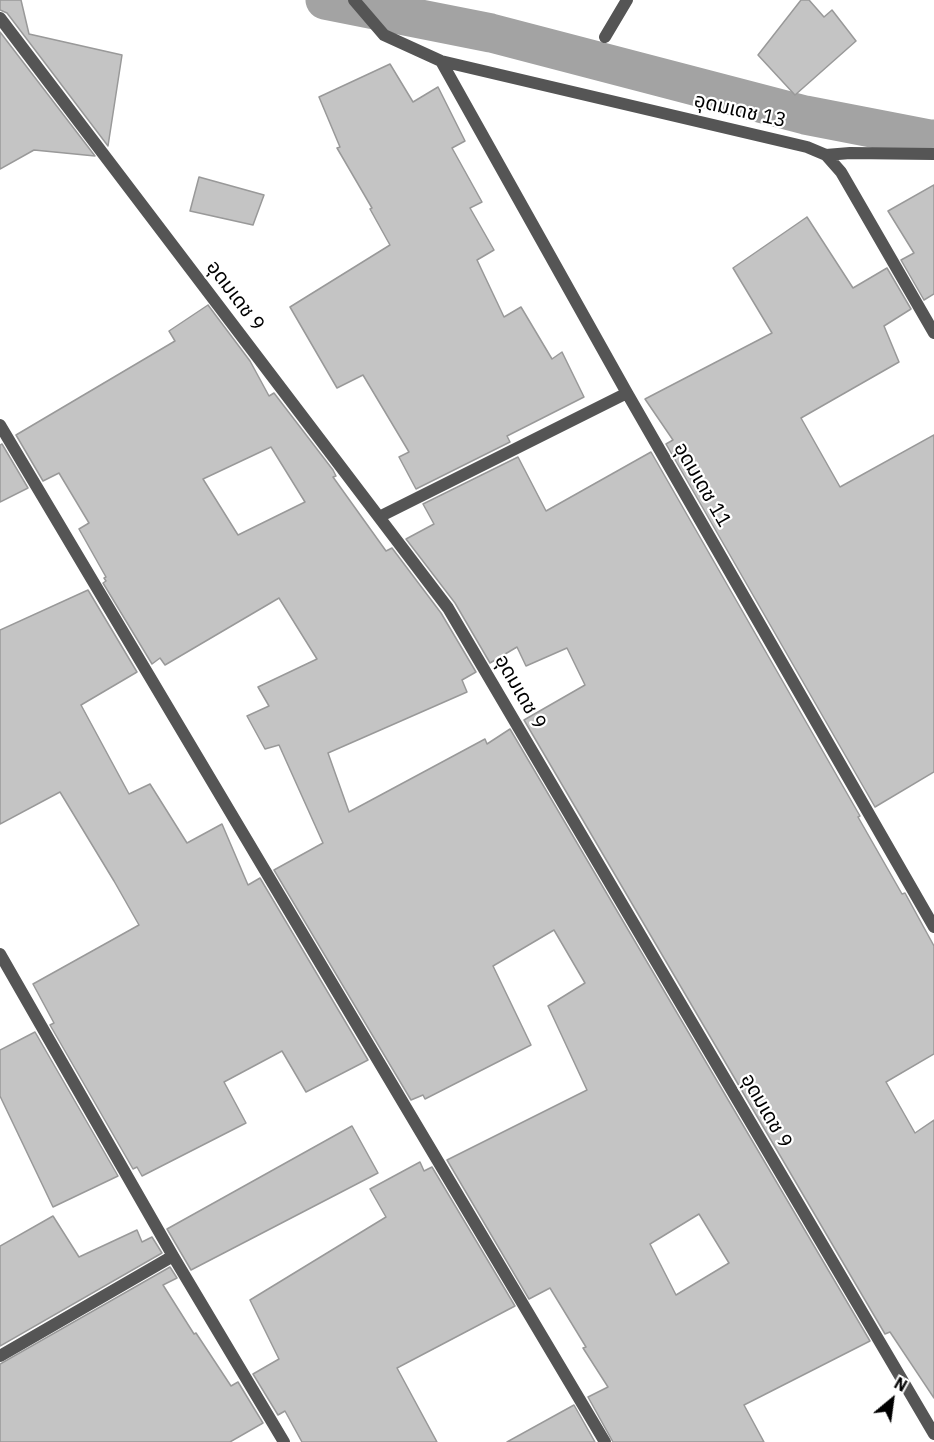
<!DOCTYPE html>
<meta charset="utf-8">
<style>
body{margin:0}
#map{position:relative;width:934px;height:1442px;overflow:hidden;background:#fff;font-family:"IBM Plex Sans",sans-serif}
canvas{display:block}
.north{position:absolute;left:862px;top:1370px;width:60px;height:60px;-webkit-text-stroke:4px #fff;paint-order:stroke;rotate:29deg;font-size:16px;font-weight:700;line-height:24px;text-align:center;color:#000}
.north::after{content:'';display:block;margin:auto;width:21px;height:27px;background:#000;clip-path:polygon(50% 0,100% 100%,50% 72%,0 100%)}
</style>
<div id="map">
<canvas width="934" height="1442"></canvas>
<div class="north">N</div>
</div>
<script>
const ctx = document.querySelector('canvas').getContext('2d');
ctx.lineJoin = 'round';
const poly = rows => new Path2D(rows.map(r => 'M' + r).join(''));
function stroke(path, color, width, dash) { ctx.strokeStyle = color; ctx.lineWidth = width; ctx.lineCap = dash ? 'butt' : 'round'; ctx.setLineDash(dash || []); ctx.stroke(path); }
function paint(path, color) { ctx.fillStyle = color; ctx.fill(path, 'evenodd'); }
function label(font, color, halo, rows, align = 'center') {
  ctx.font = font + ' "IBM Plex Sans","Noto Sans Thai",sans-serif'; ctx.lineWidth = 4.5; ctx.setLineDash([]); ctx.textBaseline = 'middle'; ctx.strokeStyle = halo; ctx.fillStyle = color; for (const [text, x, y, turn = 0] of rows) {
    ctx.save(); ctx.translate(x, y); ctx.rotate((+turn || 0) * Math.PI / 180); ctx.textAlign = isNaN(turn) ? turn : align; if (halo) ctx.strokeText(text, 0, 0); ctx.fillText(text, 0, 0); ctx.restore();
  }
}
stroke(poly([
 [325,0,491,33,805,115,929,139,934,139]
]), '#a3a3a3', 39);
const building = poly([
 [0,0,21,0,29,34,122,55,108,146,7,13,0,10,0,0],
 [801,0,809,0,824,17,832,10,856,41,795,95,758,55,801,0],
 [0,32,95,156,34,150,0,169,0,32],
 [390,64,413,102,438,87,465,141,452,148,482,202,470,208,494,250,477,260,504,317,521,307,552,359,562,352,584,397,507,436,510,442,416,489,399,457,409,452,363,375,337,388,290,307,390,245,370,209,372,208,337,148,340,147,319,97,390,64],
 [199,177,264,195,253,225,190,211,199,177],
 [934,185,934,294,924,300,901,260,914,253,888,211,934,185],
 [807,217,853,288,887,268,911,309,884,326,899,362,801,418,840,487,934,435,934,772,875,807,666,444,673,440,645,399,772,333,733,268,807,217],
 [208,305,250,361,269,396,274,393,333,470,336,476,333,477,386,551,392,548,441,613,476,672,462,680,467,692,328,753,349,812,485,739,487,744,510,729,870,1341,744,1405,764,1442,613,1442,588,1397,608,1387,583,1348,586,1347,550,1288,529,1299,447,1160,587,1090,548,1006,585,983,554,930,493,966,531,1045,425,1099,423,1095,411,1100,274,870,323,843,279,745,265,749,247,716,269,706,258,687,317,659,279,598,165,665,160,658,152,664,103,583,106,581,104,578,106,577,79,529,89,523,59,473,43,481,16,435,175,341,169,331,208,305],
 [271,447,305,502,238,535,203,479,271,447],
 [699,1214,729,1263,676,1295,650,1244,699,1214],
 [2,444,28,488,0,502,0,445,2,444],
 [651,452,860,816,858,817,902,894,905,893,934,946,934,1054,886,1082,915,1133,934,1120,934,1398,890,1332,885,1334,524,720,585,685,567,648,526,666,517,647,490,663,455,603,406,539,434,524,423,504,518,457,546,511,651,452],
 [88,590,137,672,81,705,129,794,150,784,187,843,222,824,248,885,260,878,368,1060,306,1092,282,1051,224,1082,246,1123,142,1176,137,1167,133,1169,50,1025,54,1023,33,984,139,925,114,881,60,792,0,824,0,630,88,590],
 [35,1032,118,1176,53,1207,0,1096,0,1050,35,1032],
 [352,1126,378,1173,191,1270,167,1229,352,1126],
 [420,1162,424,1171,432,1167,515,1306,397,1368,437,1442,302,1442,285,1411,278,1415,253,1374,279,1359,250,1300,386,1217,370,1189,420,1162],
 [53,1216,79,1257,137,1230,142,1242,152,1237,162,1253,0,1346,0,1246,53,1216],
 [170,1267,177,1278,163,1285,194,1334,196,1333,231,1386,238,1382,263,1423,230,1442,0,1442,0,1364,170,1267],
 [574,1405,595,1442,507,1442,574,1405]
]);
paint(building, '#c4c4c4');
stroke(building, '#999', 1.5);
stroke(poly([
 [605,37,627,0]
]), '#555', 12);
stroke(poly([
 [354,0,384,35,441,61,807,147,826,155,841,172,934,333],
 [0,18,448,608,934,1434],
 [441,61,627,393,934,927],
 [826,155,850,153,934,154],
 [0,425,605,1442],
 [379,517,627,393],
 [0,954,173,1256,284,1442],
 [0,1356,173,1256]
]), '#555', 12);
label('20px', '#000', '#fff', [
 ["อุดมเดช 13",740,111,13],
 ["อุดมเดช 9",235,296,53],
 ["อุดมเดช 11",702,485,60],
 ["อุดมเดช 9",520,692,60],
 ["อุดมเดช 9",766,1111,60]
]);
</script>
